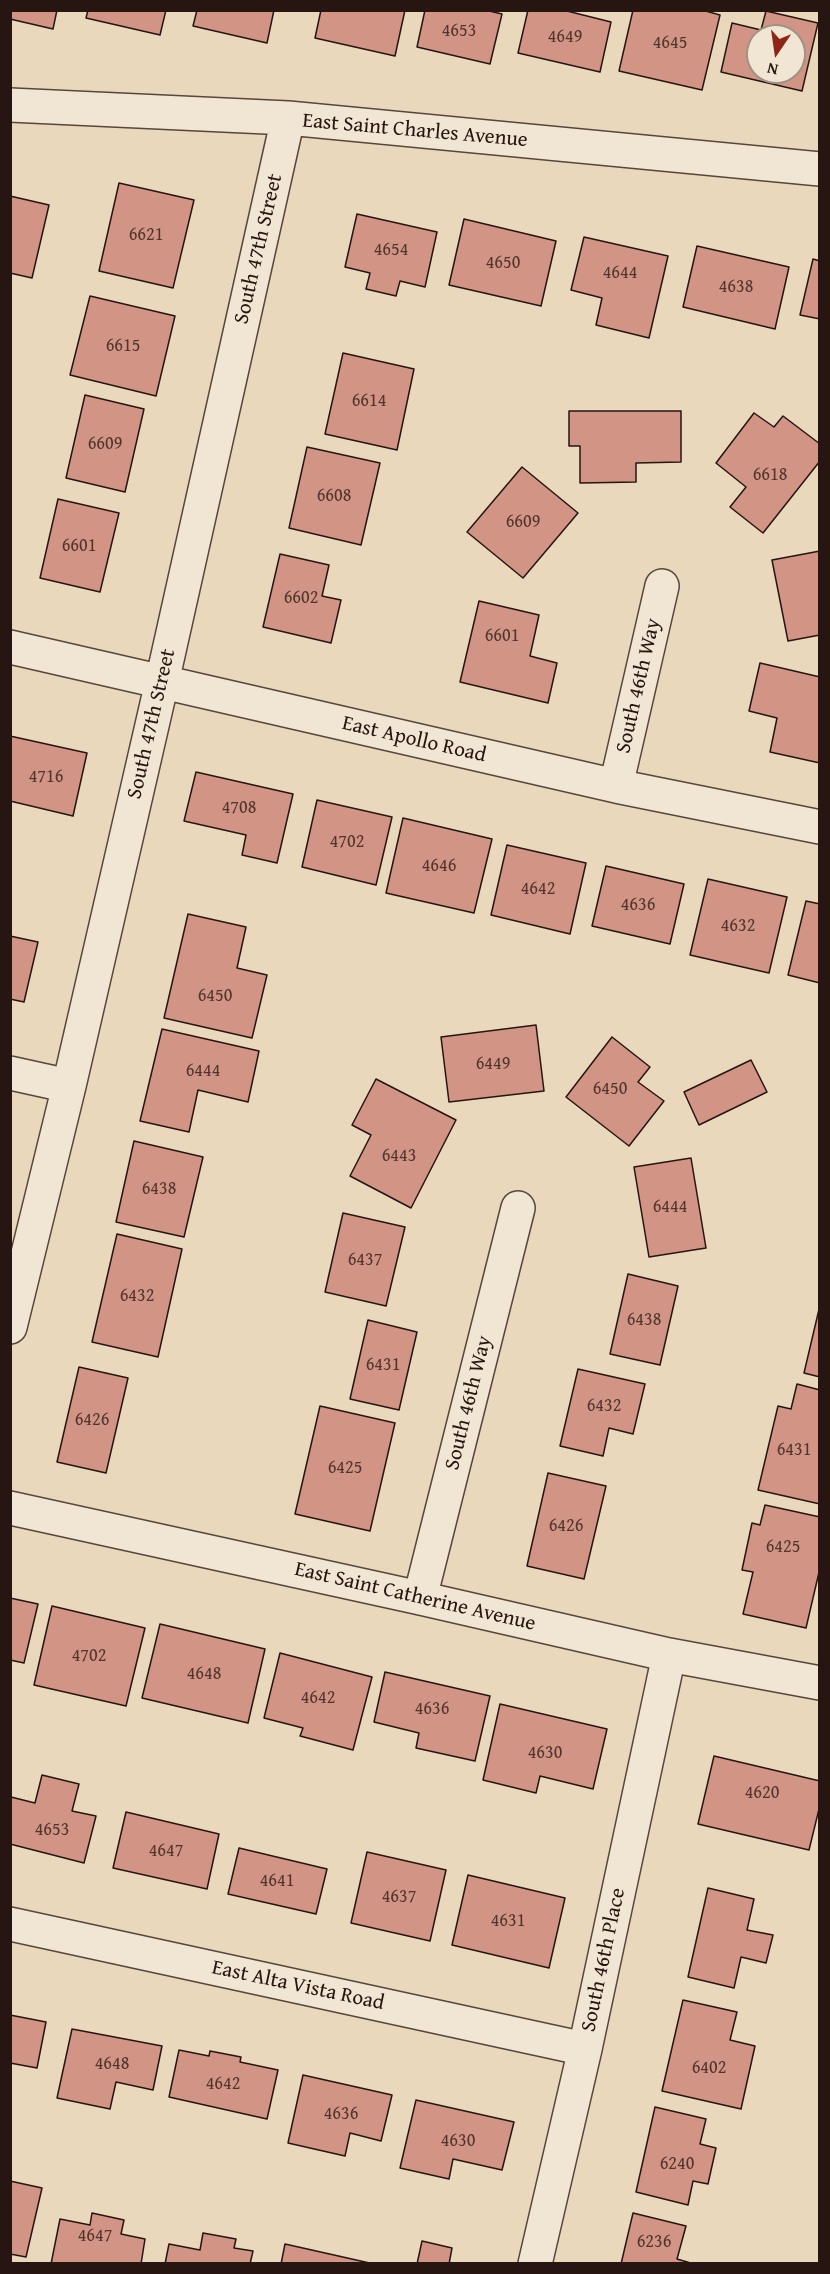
<!DOCTYPE html>
<style>
body{margin:0}
#map{position:relative;width:830px;height:2274px;overflow:hidden;background:#e9d8bc;font-family:"Gentium Book Plus",serif}
canvas{display:block}
.frame{position:absolute;inset:0;border:12px solid #261510;pointer-events:none}
.north{position:absolute;left:746px;top:24px;width:60px;height:60px;box-sizing:border-box;background:#f1e6d3;border:2px solid #a09285;border-radius:50%;rotate:193deg;font-size:16px;font-weight:700;line-height:24px;text-align:center;color:#261510}
.north::after{content:'';display:block;margin:auto;width:21px;height:27px;background:#8f2418;clip-path:polygon(50% 0,100% 100%,50% 72%,0 100%)}
</style>
<div id="map">
<canvas width="830" height="2274"></canvas>
<div class="frame"></div>
<div class="north">N</div>
</div>
<script>
const ctx = document.querySelector('canvas').getContext('2d');
ctx.lineJoin = 'round';
function paint(path, color) { ctx.fillStyle = color; ctx.fill(path, 'evenodd'); }
const poly = rows => new Path2D(rows.map(r => 'M' + r).join(''));
function stroke(path, color, width, dash) { ctx.strokeStyle = color; ctx.lineWidth = width; ctx.lineCap = dash ? 'butt' : 'round'; ctx.setLineDash(dash || []); ctx.stroke(path); }
function label(font, color, halo, rows, align = 'center') {
  ctx.font = font + ' "Gentium Book Plus",serif'; ctx.lineWidth = 4.5; ctx.setLineDash([]); ctx.textBaseline = 'middle'; ctx.strokeStyle = halo; ctx.fillStyle = color; for (const [text, x, y, turn = 0] of rows) {
    ctx.save(); ctx.translate(x, y); ctx.rotate((+turn || 0) * Math.PI / 180); ctx.textAlign = isNaN(turn) ? turn : align; if (halo) ctx.strokeText(text, 0, 0); ctx.fillText(text, 0, 0); ctx.restore();
  }
}
const building = poly([
 [10,10,57,10,53,29,10,19,10,10],
 [88,10,166,10,160,35,86,18,88,10],
 [197,10,274,10,267,43,193,26,197,10],
 [321,10,405,10,395,56,315,38,321,10],
 [425,10,485,10,502,14,490,64,417,47,425,10],
 [528,10,563,10,611,22,600,72,518,53,528,10],
 [633,10,702,10,720,15,702,90,619,71,633,10],
 [766,11,818,23,802,91,721,72,732,23,761,30,766,11],
 [758,36,794,36,794,72,758,72,758,36],
 [119,183,194,200,173,288,99,271,119,183],
 [10,196,49,205,32,278,10,273,10,196],
 [357,214,437,232,425,287,400,281,396,296,366,289,370,273,345,267,357,214],
 [464,219,556,241,541,306,449,285,464,219],
 [584,237,668,256,649,338,596,325,602,298,571,290,584,237],
 [697,246,789,267,775,329,683,307,697,246],
 [813,259,820,261,820,319,800,315,813,259],
 [90,296,175,316,156,396,70,375,90,296],
 [343,353,414,369,397,450,325,434,343,353],
 [85,395,144,409,125,492,66,478,85,395],
 [569,411,681,411,681,462,636,463,636,482,580,483,580,446,569,446,569,411],
 [754,413,774,427,783,416,820,444,820,461,763,533,730,507,746,487,716,463,754,413],
 [307,447,380,463,361,545,289,528,307,447],
 [522,467,578,513,523,578,467,532,522,467],
 [58,499,119,513,100,592,40,578,58,499],
 [820,551,820,635,788,641,772,560,820,551],
 [280,554,329,565,322,596,341,600,331,643,263,627,280,554],
 [479,601,539,615,530,656,557,663,548,703,460,682,479,601],
 [760,663,820,677,820,763,770,752,777,718,749,711,760,663],
 [10,736,87,753,73,816,10,801,10,736],
 [196,772,293,794,277,863,242,855,246,835,184,821,196,772],
 [317,800,392,817,376,885,302,867,317,800],
 [403,818,492,839,474,913,386,893,403,818],
 [507,845,586,863,570,934,491,915,507,845],
 [606,866,684,884,670,944,592,926,606,866],
 [708,879,787,897,769,973,690,955,708,879],
 [806,901,820,904,820,983,788,975,806,901],
 [188,914,246,927,237,968,267,975,252,1038,164,1018,188,914],
 [10,936,38,942,24,1002,10,999,10,936],
 [536,1025,544,1091,449,1102,441,1037,536,1025],
 [162,1029,259,1051,248,1102,198,1090,189,1132,140,1121,162,1029],
 [612,1037,650,1067,638,1082,664,1101,629,1146,566,1097,612,1037],
 [751,1060,767,1092,699,1125,684,1092,751,1060],
 [376,1079,456,1120,411,1208,350,1176,371,1135,352,1125,376,1079],
 [134,1141,203,1157,184,1237,116,1222,134,1141],
 [691,1158,706,1248,649,1257,634,1167,691,1158],
 [343,1213,405,1227,386,1306,325,1292,343,1213],
 [117,1234,182,1249,158,1357,92,1342,117,1234],
 [628,1274,678,1286,660,1365,610,1354,628,1274],
 [820,1305,820,1377,804,1373,820,1305],
 [368,1320,417,1332,399,1410,350,1399,368,1320],
 [79,1367,128,1378,106,1473,57,1462,79,1367],
 [578,1369,645,1384,633,1434,609,1428,603,1456,560,1446,578,1369],
 [797,1384,820,1390,820,1504,758,1490,778,1406,791,1409,797,1384],
 [320,1406,395,1423,370,1531,295,1514,320,1406],
 [548,1473,606,1486,584,1579,527,1566,548,1473],
 [765,1505,820,1517,820,1568,806,1628,743,1614,753,1572,742,1570,752,1523,760,1525,765,1505],
 [10,1598,38,1604,24,1663,10,1660,10,1598],
 [52,1606,145,1628,126,1706,34,1685,52,1606],
 [160,1624,265,1649,248,1723,142,1698,160,1624],
 [280,1653,372,1677,353,1750,300,1736,303,1728,264,1718,280,1653],
 [385,1672,490,1696,475,1761,416,1748,419,1733,374,1722,385,1672],
 [500,1704,607,1729,593,1789,540,1776,536,1793,483,1780,500,1704],
 [714,1756,820,1781,820,1805,809,1850,698,1824,714,1756],
 [42,1775,79,1784,72,1811,96,1816,84,1863,10,1844,11,1797,35,1803,42,1775],
 [126,1812,219,1834,207,1889,113,1868,126,1812],
 [239,1848,327,1869,316,1914,228,1894,239,1848],
 [367,1852,446,1870,430,1941,351,1923,367,1852],
 [468,1875,565,1898,549,1968,452,1945,468,1875],
 [708,1888,754,1899,747,1930,773,1935,766,1963,741,1957,734,1988,688,1977,708,1888],
 [683,2000,737,2012,730,2040,755,2046,741,2109,662,2091,683,2000],
 [10,2015,46,2022,37,2068,10,2063,10,2015],
 [72,2029,162,2046,153,2090,116,2082,110,2109,57,2098,72,2029],
 [179,2050,209,2056,210,2051,241,2057,240,2062,278,2070,267,2119,169,2097,179,2050],
 [303,2075,392,2095,381,2141,350,2133,345,2156,288,2143,303,2075],
 [416,2100,514,2122,502,2170,453,2159,449,2179,400,2168,416,2100],
 [655,2107,706,2119,700,2144,716,2148,708,2184,693,2181,688,2205,636,2192,655,2107],
 [10,2181,42,2188,26,2257,10,2254,10,2181],
 [92,2213,124,2220,121,2234,145,2239,141,2264,51,2264,60,2219,90,2225,92,2213],
 [633,2213,686,2226,677,2259,694,2264,621,2264,633,2213],
 [203,2233,236,2239,234,2248,253,2251,250,2264,165,2264,169,2244,200,2250,203,2233],
 [422,2241,452,2248,449,2264,417,2264,422,2241],
 [285,2244,374,2264,281,2264,285,2244]
]);
paint(building, '#d19485');
stroke(building, '#261510', 1.5);
const minor = poly([
 [10,105,288,118,820,169],
 [10,647,616,786,820,827],
 [616,786,662,586],
 [10,1073,69,1086],
 [10,1327,69,1086,162,682,288,118],
 [10,1508,420,1598,669,1655,820,1683],
 [420,1598,518,1208],
 [10,1924,585,2049],
 [535,2264,585,2049,669,1655]
]);
stroke(minor, '#57463b', 36);
stroke(minor, '#f1e6d3', 33);
label('18px', '#51352d', null, [
 ["4653",459,31],
 ["4649",565,37],
 ["4645",670,43],
 ["6621",146,235],
 ["4654",391,250],
 ["4650",503,263],
 ["4644",620,273],
 ["4638",736,287],
 ["6615",123,346],
 ["6614",369,401],
 ["6609",105,444],
 ["6618",770,475],
 ["6608",334,496],
 ["6609",523,522],
 ["6601",79,546],
 ["6602",301,598],
 ["6601",502,636],
 ["4716",46,777],
 ["4708",239,808],
 ["4702",347,842],
 ["4646",439,866],
 ["4642",538,889],
 ["4636",638,905],
 ["4632",738,926],
 ["6450",215,996],
 ["6449",493,1064],
 ["6444",203,1071],
 ["6450",610,1089],
 ["6443",399,1156],
 ["6438",159,1189],
 ["6444",670,1207],
 ["6437",365,1260],
 ["6432",137,1296],
 ["6438",644,1320],
 ["6431",383,1365],
 ["6432",604,1406],
 ["6426",92,1420],
 ["6431",794,1450],
 ["6425",345,1468],
 ["6426",566,1526],
 ["6425",783,1547],
 ["4702",89,1656],
 ["4648",204,1674],
 ["4642",318,1698],
 ["4636",432,1709],
 ["4630",545,1753],
 ["4620",762,1793],
 ["4653",52,1830],
 ["4647",166,1851],
 ["4641",277,1881],
 ["4637",399,1897],
 ["4631",508,1921],
 ["4648",112,2064],
 ["6402",709,2068],
 ["4642",223,2084],
 ["4636",341,2114],
 ["4630",458,2141],
 ["6240",677,2164],
 ["4647",95,2236],
 ["6236",654,2242]
]);
label('21px', '#261510', '#f1e6d3', [
 ["East Saint Charles Avenue",415,131,5],
 ["South 47th Street",259,249,-77],
 ["South 46th Way",639,686,-77],
 ["South 47th Street",152,724,-77],
 ["East Apollo Road",414,740,13],
 ["South 46th Way",469,1403,-76],
 ["East Saint Catherine Avenue",415,1597,13],
 ["South 46th Place",604,1960,-78],
 ["East Alta Vista Road",298,1986,12]
]);
</script>
